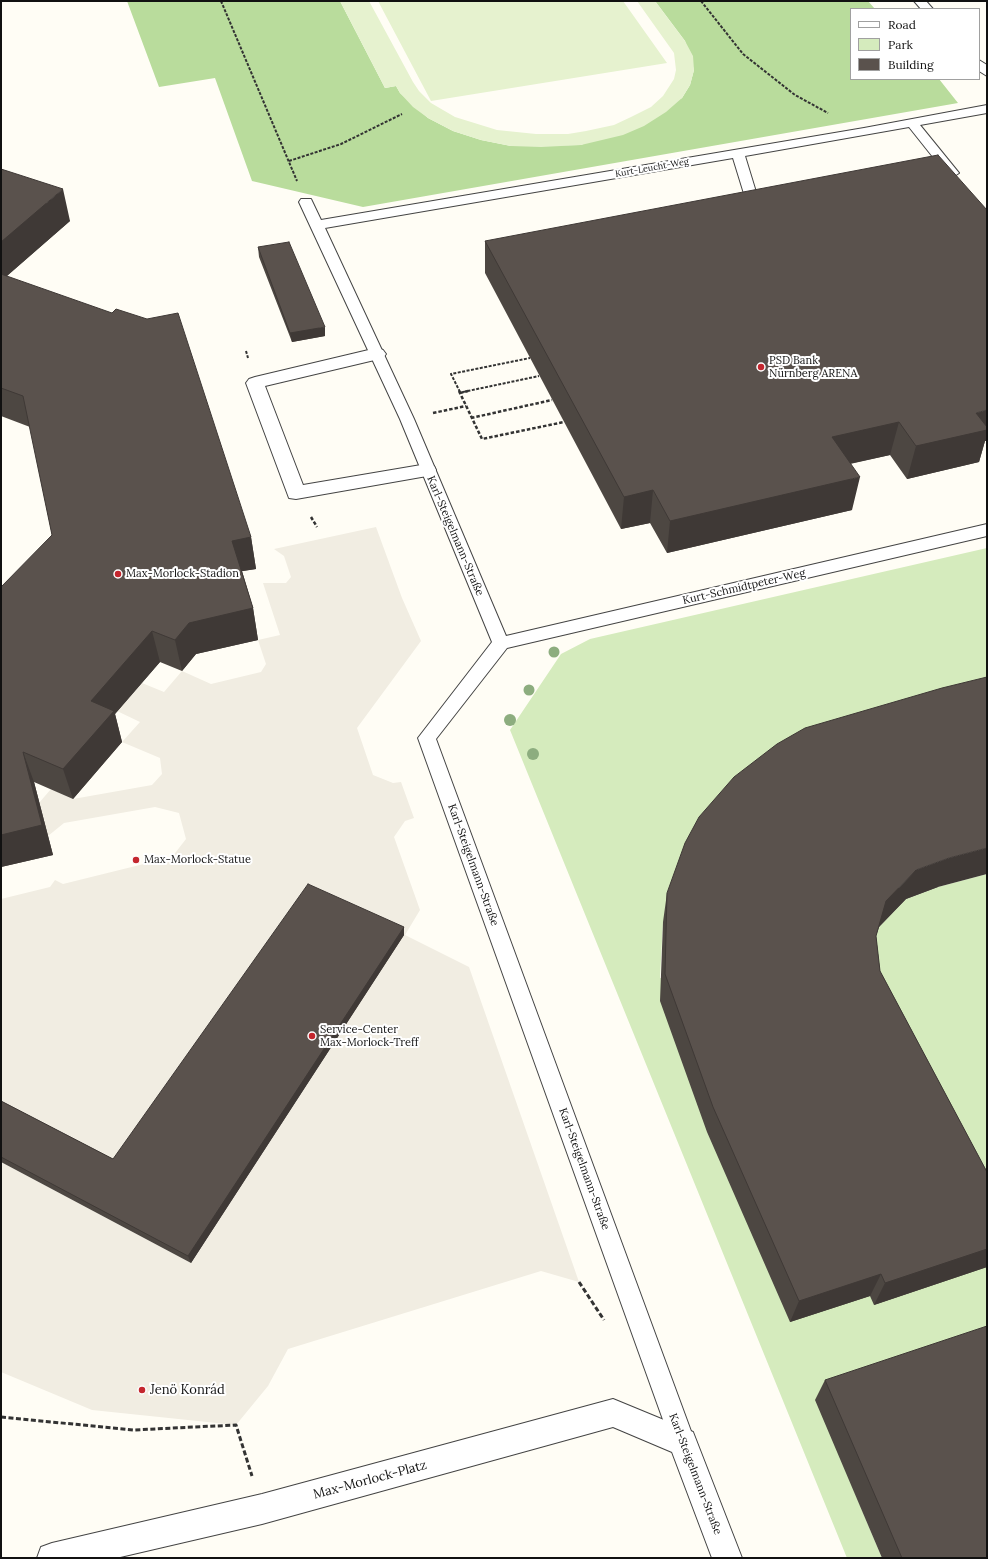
<!DOCTYPE html>
<meta charset="utf-8">
<style>
body{margin:0}
#map{position:relative;width:988px;height:1559px;overflow:hidden;background:#fffdf5;font-family:Lora,serif}
canvas{display:block}
.frame{position:absolute;inset:0;border:2px solid #111;pointer-events:none}
.legend{position:absolute;left:850px;top:8px;width:130px;height:72px;box-sizing:border-box;background:#fff;border:1px solid #a0a0a0;margin:0;padding:5px 7px;list-style:none;font-size:12px;color:#111}
.legend li{display:flex;align-items:center;gap:8px;height:20px}
.legend b{width:20px;border:1px solid #a0a0a0}
</style>
<div id="map">
<canvas width="988" height="1559"></canvas>
<div class="frame"></div>
<ul class="legend">
<li><b style="height:5px;background:#fff"></b>Road</li>
<li><b style="height:11px;background:#d5ebbd"></b>Park</li>
<li><b style="height:11px;background:#5a524d"></b>Building</li>
</ul>
</div>
<script>
const ctx = document.querySelector('canvas').getContext('2d');
ctx.lineJoin = 'round';
function paint(path, color) { ctx.fillStyle = color; ctx.fill(path, 'evenodd'); }
const poly = rows => new Path2D(rows.map(r => 'M' + r).join(''));
function stroke(path, color, width, dash) { ctx.strokeStyle = color; ctx.lineWidth = width; ctx.lineCap = dash ? 'butt' : 'round'; ctx.setLineDash(dash || []); ctx.stroke(path); }
function label(font, color, halo, rows, align = 'center') {
  ctx.font = font + ' Lora,serif'; ctx.lineWidth = 4; ctx.setLineDash([]); ctx.textBaseline = 'middle'; ctx.strokeStyle = halo; ctx.fillStyle = color; for (const [text, x, y, turn = 0] of rows) {
    ctx.save(); ctx.translate(x, y); ctx.rotate((+turn || 0) * Math.PI / 180); ctx.textAlign = isNaN(turn) ? turn : align; if (halo) ctx.strokeText(text, 0, 0); ctx.fillText(text, 0, 0); ctx.restore();
  }
}
paint(poly([
 [987,548,987,705,663,922,660,978,736,976,987,1267,987,1342,854,1491,882,1558,847,1558,510,730,561,654,590,639],
 [987,874,987,1221,870,999,877,929,906,899,938,887]
]), '#d5ebbd');
paint(poly([
 [127,1,340,1,385,88,396,86,400,93,428,118,453,131,481,140,511,146,581,145,682,98,690,85,694,70,685,41,655,1,868,1,875,9,851,9,851,79,939,79,958,103,363,207,252,181,215,78,159,87]
]), '#b9dc9c');
paint(poly([
 [340,1,369,1,413,82,419,91,431,103,455,117,497,130,536,134,568,134,586,131,614,125,631,117,651,107,663,96,674,79,676,70,674,53,637,1,655,1,685,41,693,56,694,70,690,85,682,98,666,112,644,126,623,135,581,145,541,147,511,146,481,140,453,131,428,118,413,107,400,93,396,86,385,88],
 [378,1,623,1,667,63,431,101]
]), '#e6f2cf');
paint(poly([
 [376,527,402,598,421,641,357,728,373,775,393,783,401,782,414,818,405,821,394,837,420,910,405,935,469,967,579,1282,541,1271,288,1349,268,1386,236,1425,92,1410,1,1372,1,1162,191,1263,332,1046,116,1166,1,1107,1,899,50,887,55,880,63,884,172,857,186,839,179,813,155,807,64,823,48,836,1,847,51,789,73,799,152,785,162,774,160,758,122,742,140,722,117,711,142,683,164,692,182,671,211,684,261,672,266,664,258,640,280,635,263,583,286,583,291,577,284,556,274,549]
]), '#f1ede2');
const service = poly([
 [914,1,926,1,933,9,921,9,914,1],
 [979,60,987,65,987,76,979,71,979,60],
 [987,105,987,113,920,125,959,173,953,177,948,176,909,127,745,156,756,192,775,194,777,197,770,201,764,202,745,197,733,158,325,228,414,419,506,636,987,524,987,536,507,648,436,739,695,1442,691,1450,683,1454,675,1450,671,1442,418,738,492,642,400,419,299,202,301,199,311,199,321,220,864,128,987,105]
]);
const pedestrian = poly([
 [377,348,383,350,386,354,383,358,265,386,303,485,427,464,434,466,436,470,434,474,427,476,296,499,289,498,246,383,249,379,255,377,377,348]
]);
const minor = poly([
 [613,1399,693,1432,742,1558,712,1558,672,1452,613,1427,262,1524,116,1558,37,1558,41,1547,52,1543,262,1494,613,1399]
]);
stroke(service, '#444', 2);
stroke(pedestrian, '#444', 2);
stroke(minor, '#444', 2);
stroke(poly([
 [221,1,297,181],
 [701,1,743,54,795,95,828,113],
 [289,161,341,144,402,114],
 [246,351,248,358],
 [460,392,451,374,530,358],
 [463,392,539,376]
]), '#333', 2, [3, 1.5]);
stroke(poly([
 [459,391,482,439,564,422],
 [460,393,468,391],
 [433,413,466,406],
 [471,418,552,400],
 [311,517,317,527]
]), '#333', 2.5, [3.5, 2]);
stroke(poly([
 [579,1282,604,1320],
 [1,1417,133,1430,236,1425,252,1476]
]), '#333', 3, [5, 2.5]);
paint(service, '#fff');
paint(pedestrian, '#fff');
paint(minor, '#fff');
ctx.fillStyle = '#8dad7f';
for (const [x, y, r] of [
 [554,652,5.5],
 [529,690,5.5],
 [510,720,6],
 [533,754,6]
]) { ctx.beginPath(); ctx.arc(x, y, r, 0, 2 * Math.PI); ctx.fill(); }
paint(poly([
 [1,169,70,221,7,276,251,537,256,569,242,571,253,608,258,640,196,654,182,671,160,662,115,714,122,742,73,799,34,782,53,855,1,867,52,535,30,427,1,416],
 [485,241,985,441,979,462,907,479,890,455,850,464,852,510,667,553,650,523,621,529,485,273],
 [258,247,325,336,292,342,259,257],
 [938,887,906,899,879,927,876,936,880,971,987,1172,987,1267,874,1305,870,1296,790,1322,707,1132,660,1001,663,922,667,893],
 [404,927,404,935,191,1263,1,1162,1,1101,113,1159],
 [825,1380,987,1558,882,1558,815,1400]
]), '#4d4742');
paint(poly([
 [63,189,70,221,1,281,1,242],
 [325,327,325,336,292,342,290,333],
 [987,410,987,441,985,441,979,462,907,479,916,446,976,413],
 [899,422,890,455,825,469,832,437],
 [860,477,852,510,667,553,670,521],
 [653,490,650,523,621,529,624,497],
 [251,537,256,569,237,572,232,541],
 [253,608,258,640,196,654,182,671,175,640,189,623],
 [152,631,160,662,115,714,122,742,73,799,63,769,91,701],
 [23,752,34,782,53,855,1,867,1,835],
 [987,848,987,874,938,887,906,899,877,929,886,901,916,870,949,858],
 [404,927,404,935,191,1263,188,1256],
 [987,1249,987,1267,874,1305,885,1283],
 [881,1274,870,1296,790,1322,799,1301]
]), '#3f3936');
const building = poly([
 [938,155,987,210,987,410,976,413,987,427,987,430,916,446,899,422,832,437,860,477,670,521,653,490,624,497,485,241,938,155],
 [1,169,63,189,1,242,1,169],
 [289,242,325,327,290,333,258,247,289,242],
 [1,274,112,313,116,309,147,319,178,313,251,537,232,541,253,608,189,623,175,640,152,631,91,701,114,711,63,769,23,752,42,825,1,835,1,587,52,535,23,396,1,388,1,274],
 [987,677,987,848,949,858,916,870,886,901,876,936,880,971,987,1172,987,1249,885,1283,881,1274,799,1301,713,1107,665,974,667,893,685,843,699,817,734,777,777,744,805,728,942,688,987,677],
 [308,884,404,927,188,1256,1,1157,1,1101,113,1159,308,884],
 [987,1326,987,1558,902,1558,825,1380,987,1326]
]);
paint(building, '#5a524d');
stroke(building, '#3f3936', 1);
for (const [x, y, r, color] of [
 [761,367,4,"#c4262e"],
 [118,574,4,"#c4262e"],
 [136,860,4,"#c4262e"],
 [312,1036,4,"#c4262e"],
 [142,1390,4,"#c4262e"]
]) { const dot = new Path2D(); dot.arc(x, y, r, 0, 2 * Math.PI); ctx.fillStyle = color; ctx.fill(dot); stroke(dot, '#fff', 1.5); }
label('9px', '#111', '#fff', [
 ["Kurt-Leucht-Weg",652,168,-10]
]);
label('11px', '#111', '#fff', [
 ["PSD Bank",769,361],
 ["Nürnberg ARENA",769,374],
 ["Max-Morlock-Stadion",126,574],
 ["Max-Morlock-Statue",144,860],
 ["Service-Center",320,1030],
 ["Max-Morlock-Treff",320,1043]
], 'left');
label('11px', '#111', '#fff', [
 ["Karl-Steigelmann-Straße",455,536,67],
 ["Kurt-Schmidtpeter-Weg",744,587,-13],
 ["Karl-Steigelmann-Straße",473,865,70],
 ["Karl-Steigelmann-Straße",584,1169,70],
 ["Karl-Steigelmann-Straße",695,1474,69]
]);
label('13px', '#111', '#fff', [
 ["Jenö Konrád",150,1390]
], 'left');
label('13px', '#111', '#fff', [
 ["Max-Morlock-Platz",370,1480,-15]
]);
</script>
